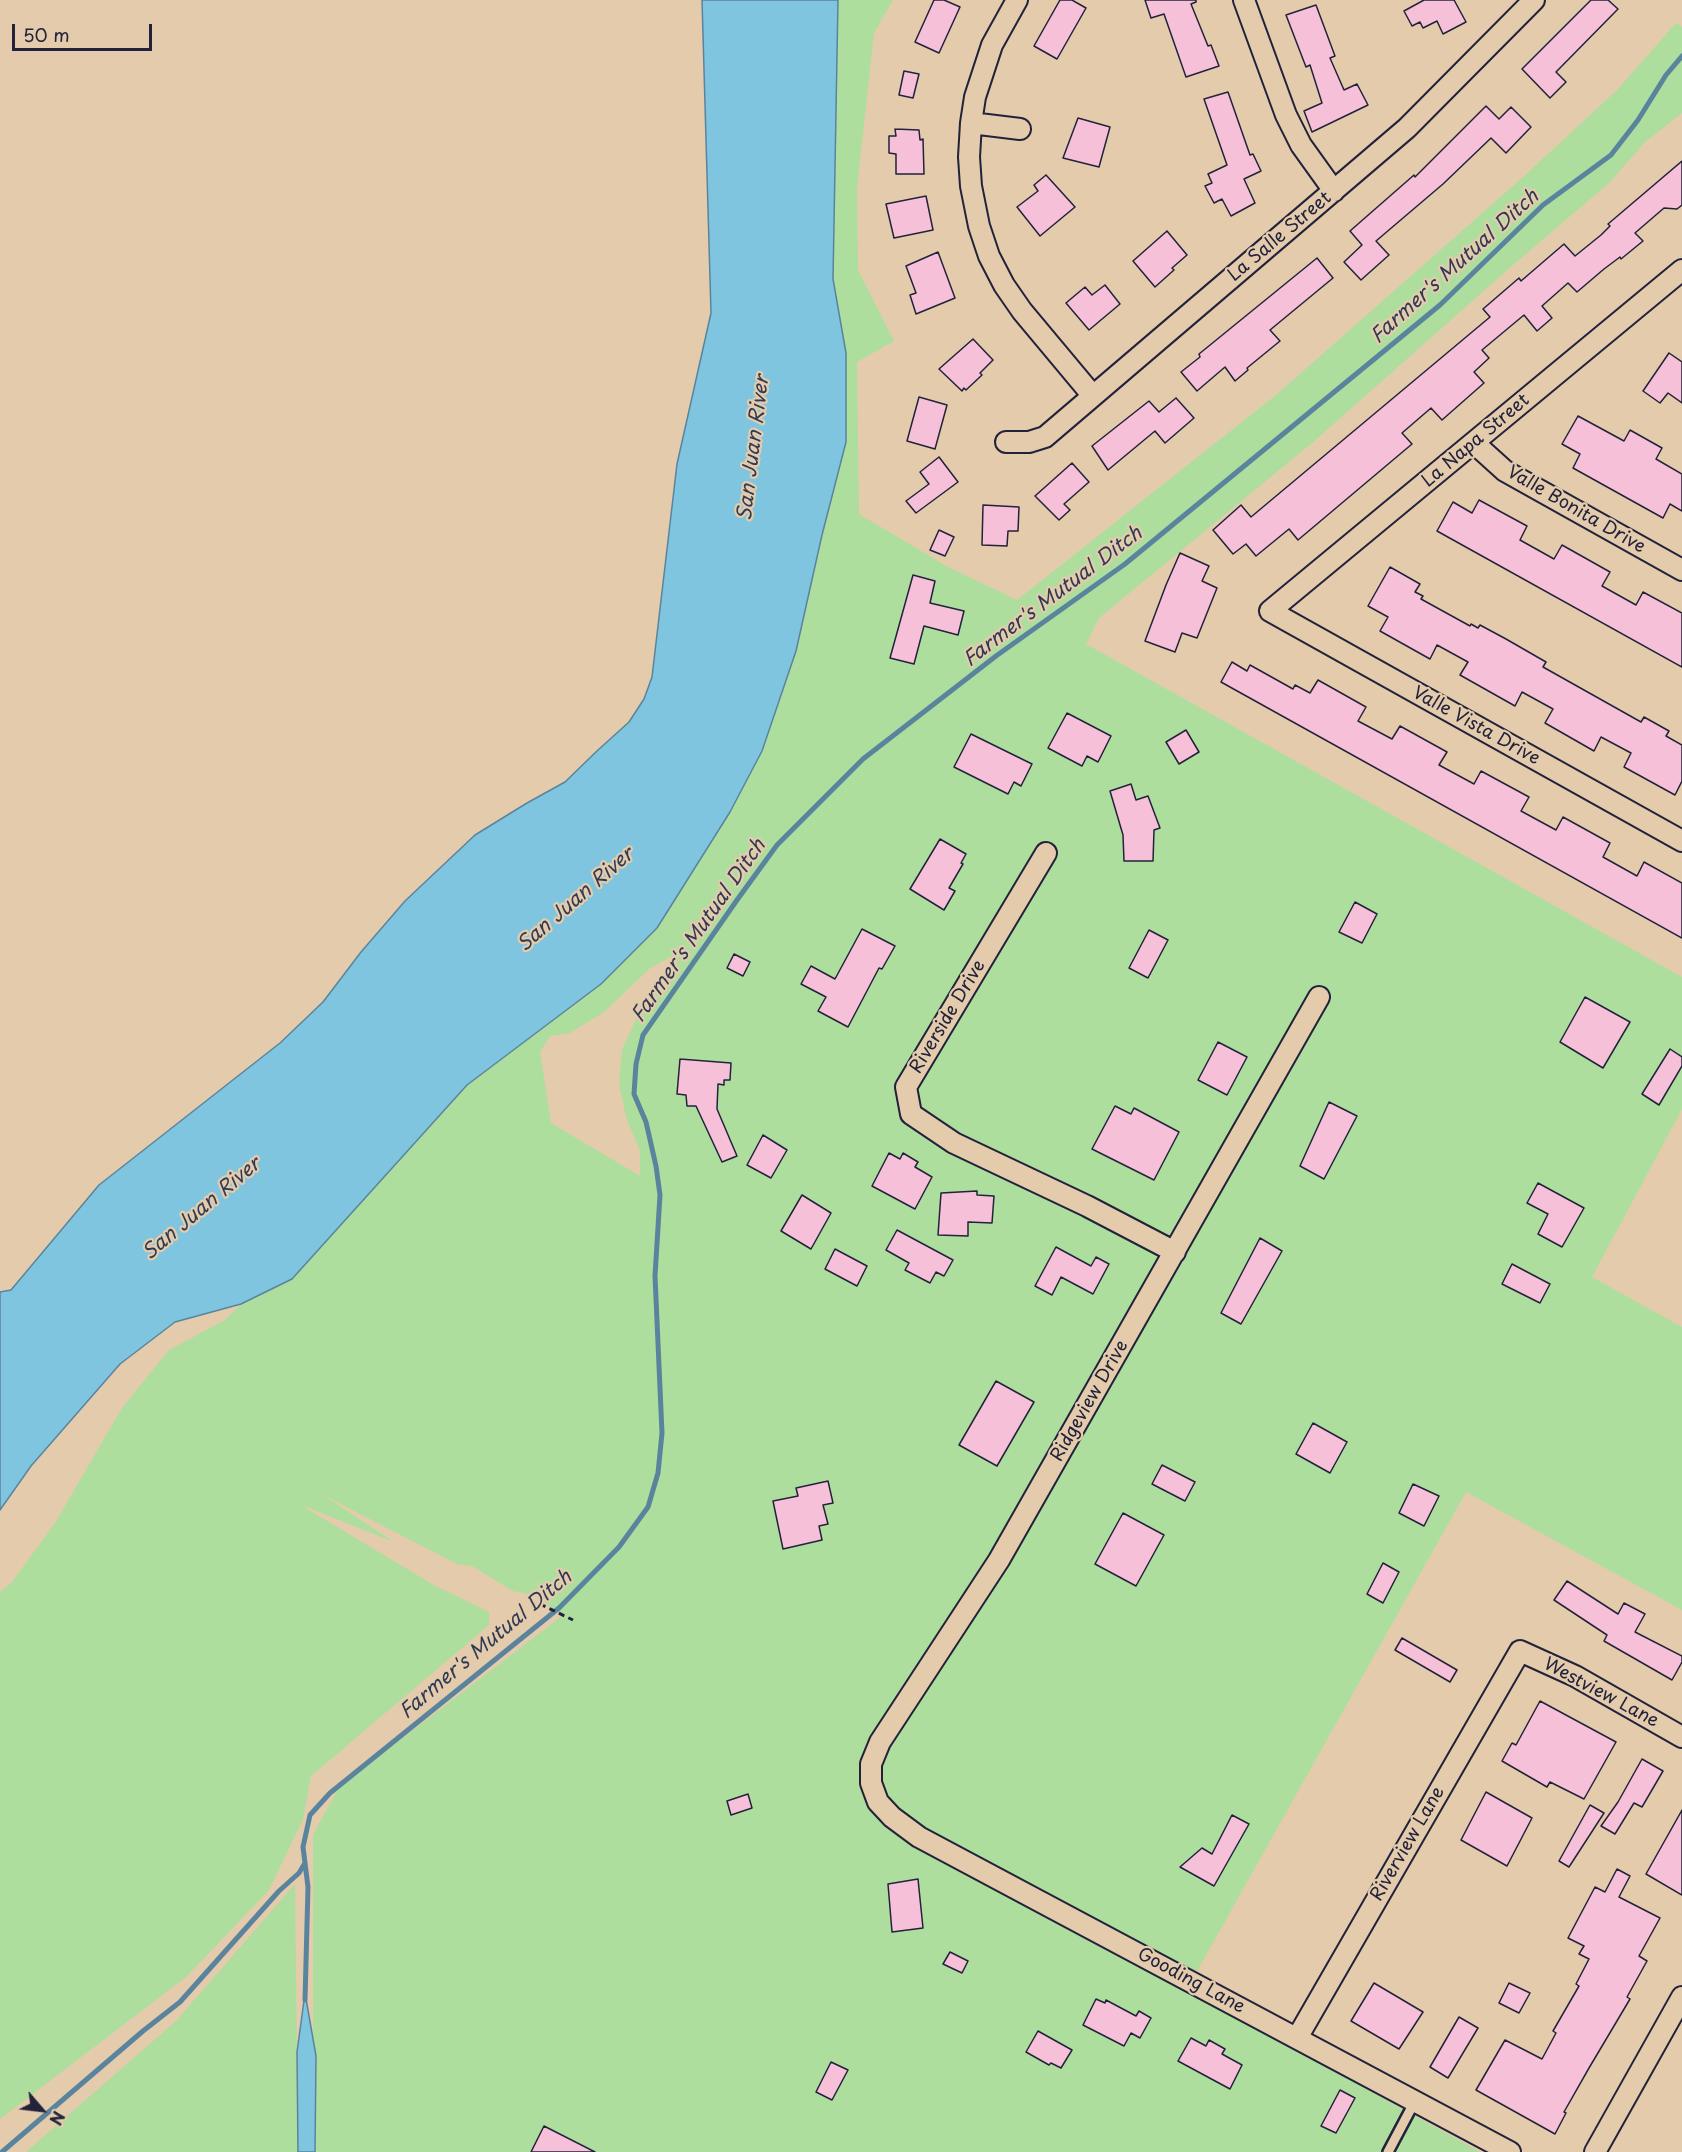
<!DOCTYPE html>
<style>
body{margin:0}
#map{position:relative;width:1682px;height:2152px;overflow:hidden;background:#e3cbac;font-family:"Playpen Sans",sans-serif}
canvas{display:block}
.north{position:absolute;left:12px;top:2080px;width:60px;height:60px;-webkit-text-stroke:4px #e3cbac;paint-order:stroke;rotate:118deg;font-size:16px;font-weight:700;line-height:24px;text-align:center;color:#22223b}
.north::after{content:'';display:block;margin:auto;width:21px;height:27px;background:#22223b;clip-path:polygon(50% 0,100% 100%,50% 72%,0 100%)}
.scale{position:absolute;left:12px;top:24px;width:140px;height:27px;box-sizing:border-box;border:3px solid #22223b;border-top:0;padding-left:8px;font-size:18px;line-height:21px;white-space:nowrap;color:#22223b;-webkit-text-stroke:4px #e3cbac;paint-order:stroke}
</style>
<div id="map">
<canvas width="1682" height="2152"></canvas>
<div class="north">N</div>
<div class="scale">50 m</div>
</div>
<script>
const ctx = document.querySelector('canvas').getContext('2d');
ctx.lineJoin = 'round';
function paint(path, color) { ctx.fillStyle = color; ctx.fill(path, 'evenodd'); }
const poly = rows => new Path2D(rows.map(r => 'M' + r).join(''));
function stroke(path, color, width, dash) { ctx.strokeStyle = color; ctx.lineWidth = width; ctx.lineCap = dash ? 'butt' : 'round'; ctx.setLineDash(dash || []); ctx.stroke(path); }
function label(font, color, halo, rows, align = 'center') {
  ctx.font = font + ' "Playpen Sans",sans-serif'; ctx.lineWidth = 4.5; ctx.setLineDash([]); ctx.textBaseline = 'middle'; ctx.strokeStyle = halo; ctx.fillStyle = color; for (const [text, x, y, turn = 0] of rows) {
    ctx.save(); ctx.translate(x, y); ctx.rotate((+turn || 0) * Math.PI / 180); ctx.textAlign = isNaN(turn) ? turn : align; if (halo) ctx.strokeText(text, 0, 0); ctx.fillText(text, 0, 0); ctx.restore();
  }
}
paint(poly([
 [838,0,893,0,874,33,857,188,858,270,894,341,857,362,859,514,948,567,1017,600,1276,395,1522,178,1618,89,1676,23,1682,27,1682,113,1644,143,1609,183,1513,265,1312,443,1099,618,1086,644,1682,977,1682,1109,1592,1277,1682,1327,1682,1610,1466,1492,1187,1989,1480,2152,315,2152,316,2131,316,2056,313,2037,313,1835,339,1787,562,1616,534,1595,513,1591,472,1566,457,1564,323,1495,394,1542,299,1504,432,1584,489,1612,489,1625,311,1776,303,1819,269,1890,186,1977,0,2119,0,1592,12,1582,55,1523,122,1408,169,1350,225,1320,241,1304,292,1279,467,1085,601,984,657,928,730,812,762,751,846,442,846,353,833,279],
 [670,957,678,960,635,1021,622,1050,619,1084,626,1117,640,1151,640,1176,551,1123,540,1052,550,1036,570,1033,604,1012,649,969],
 [295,1884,298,2152,26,2152,176,2021]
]), '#adde9e');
const water = poly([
 [702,0,838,0,833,279,846,353,846,442,822,535,796,651,762,751,730,812,657,928,601,984,467,1085,292,1279,241,1304,175,1322,120,1364,31,1466,0,1510,0,1292,11,1290,99,1185,280,1043,323,1002,361,952,405,901,475,835,527,803,565,782,598,750,629,722,644,699,652,677,677,464,711,313,702,0],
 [305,1993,316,2056,315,2152,298,2152,297,2052,305,1993]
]);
paint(water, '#7fc5df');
stroke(water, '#5a849d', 1.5);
stroke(poly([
 [305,2000,308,1887,303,1847,310,1815,330,1793,559,1608,619,1547,648,1507,658,1473,662,1433,655,1276,660,1195,656,1166,646,1122,634,1094,636,1064,643,1035,737,900,777,845,863,759,996,656,1125,564,1440,305,1543,205,1611,155,1638,120,1666,75,1682,56],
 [2,2152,143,2031,180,2002,279,1891,299,1873,305,1863]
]), '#5a849d', 5);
const building = poly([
 [934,0,944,0,960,7,939,53,915,42,934,0],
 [1060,0,1072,0,1086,8,1057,59,1034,46,1060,0],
 [1145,0,1196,0,1196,2,1191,4,1208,46,1211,45,1219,66,1186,77,1164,14,1151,18,1145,0],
 [1424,0,1454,0,1466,22,1443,34,1437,21,1423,28,1420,22,1412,26,1404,11,1424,0],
 [1591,0,1608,0,1618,9,1556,72,1566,82,1550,98,1522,69,1591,0],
 [1316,5,1335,56,1330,58,1344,90,1357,84,1368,105,1312,132,1304,111,1322,103,1310,65,1306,67,1286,15,1316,5],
 [904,71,919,74,913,98,899,95,904,71],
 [1228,92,1250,155,1253,154,1261,171,1244,179,1255,203,1231,216,1222,199,1214,203,1205,186,1212,183,1208,174,1227,165,1204,99,1228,92],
 [1486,106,1499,119,1511,107,1531,127,1506,153,1491,138,1443,184,1376,241,1389,255,1361,280,1344,262,1362,245,1350,231,1414,175,1415,177,1486,106],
 [1078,118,1110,127,1099,167,1063,158,1078,118],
 [895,129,919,130,920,140,923,139,924,174,896,174,896,154,889,153,889,136,896,136,895,129],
 [1682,161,1682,205,1677,209,1664,208,1635,233,1643,241,1621,259,1620,257,1604,269,1577,292,1568,283,1542,306,1552,318,1537,331,1524,315,1482,350,1489,358,1474,372,1484,383,1442,420,1431,408,1402,433,1412,444,1298,540,1289,529,1256,556,1246,544,1233,554,1213,530,1241,505,1251,517,1490,317,1483,309,1519,278,1521,281,1564,244,1575,256,1601,235,1610,226,1608,224,1682,161],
 [1046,175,1075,207,1040,236,1017,207,1038,191,1034,185,1046,175],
 [926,196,933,230,894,238,886,204,926,196],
 [1167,231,1187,255,1172,268,1174,270,1155,287,1133,261,1167,231],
 [938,252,955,298,916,314,910,295,916,293,906,266,938,252],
 [1317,258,1333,278,1270,330,1280,341,1247,368,1248,370,1235,381,1225,367,1197,391,1181,372,1200,357,1199,354,1317,258],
 [1105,285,1120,304,1089,330,1066,303,1085,287,1092,295,1105,285],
 [973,339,993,360,980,373,982,375,966,390,964,388,962,391,939,369,973,339],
 [1669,353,1682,362,1682,403,1668,393,1660,403,1643,391,1669,353],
 [919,397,947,405,935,449,907,441,919,397],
 [1176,398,1194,418,1165,443,1155,431,1108,470,1092,446,1149,401,1159,412,1176,398],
 [1578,416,1624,441,1630,430,1662,448,1656,459,1682,474,1682,511,1670,504,1663,518,1573,468,1580,454,1562,444,1578,416],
 [939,457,958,482,916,513,906,501,929,484,920,472,939,457],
 [1072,463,1089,482,1064,504,1070,510,1059,520,1035,496,1072,463],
 [1479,500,1527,526,1520,540,1554,559,1562,545,1610,572,1602,586,1636,605,1643,592,1682,613,1682,667,1437,531,1453,502,1472,513,1479,500],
 [983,505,1019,507,1018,531,1008,531,1007,546,982,545,983,505],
 [939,530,954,537,945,556,930,550,939,530],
 [1180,553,1209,566,1202,581,1217,588,1197,638,1182,633,1175,652,1145,641,1166,585,1180,553],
 [1390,567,1420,584,1415,592,1423,596,1421,599,1470,626,1471,624,1478,628,1480,625,1506,639,1546,662,1543,667,1641,722,1644,717,1669,731,1666,736,1682,745,1682,781,1675,795,1624,767,1631,753,1601,737,1594,751,1545,723,1553,709,1522,692,1515,706,1460,675,1468,662,1437,645,1430,659,1380,631,1388,617,1368,606,1390,567],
 [913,575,935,581,930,603,964,611,958,635,924,626,914,664,890,658,913,575],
 [1232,662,1247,671,1250,665,1293,689,1295,685,1310,693,1318,680,1366,707,1358,721,1392,739,1400,726,1447,752,1439,765,1474,784,1481,771,1529,797,1521,811,1556,830,1563,817,1610,843,1603,857,1637,876,1644,862,1682,883,1682,938,1221,682,1232,662],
 [1067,713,1111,736,1098,762,1087,756,1082,766,1048,748,1067,713],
 [1186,730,1199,752,1179,764,1166,742,1186,730],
 [971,734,1032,764,1021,786,1014,782,1008,794,954,767,971,734],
 [1131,784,1136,800,1148,796,1160,828,1154,830,1153,861,1124,861,1123,835,1110,791,1131,784],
 [940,839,966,854,961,863,963,864,949,888,955,891,944,910,910,889,940,839],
 [1355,902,1377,914,1362,943,1339,932,1355,902],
 [862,929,895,946,882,969,879,968,848,1027,818,1011,826,997,801,984,811,966,835,979,862,929],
 [1149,930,1168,940,1148,978,1129,968,1149,930],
 [734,954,750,962,743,976,727,968,734,954],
 [1585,997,1630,1022,1603,1068,1560,1042,1585,997],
 [1218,1042,1247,1057,1227,1095,1198,1080,1218,1042],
 [1670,1049,1682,1057,1682,1066,1659,1105,1642,1094,1670,1049],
 [680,1059,731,1063,730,1080,724,1080,724,1085,718,1084,717,1109,737,1156,722,1162,696,1106,687,1106,686,1095,677,1094,680,1059],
 [1329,1102,1357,1116,1324,1179,1300,1166,1329,1102],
 [1115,1106,1131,1114,1134,1108,1179,1132,1154,1180,1092,1149,1115,1106],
 [763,1135,787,1150,771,1178,747,1165,763,1135],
 [889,1153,900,1159,903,1153,918,1162,915,1167,932,1177,915,1209,872,1186,889,1153],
 [1538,1183,1584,1208,1562,1247,1538,1234,1548,1214,1527,1203,1538,1183],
 [977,1191,977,1195,994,1196,992,1223,968,1222,968,1236,938,1235,941,1193,977,1191],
 [802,1195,831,1213,811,1249,781,1231,802,1195],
 [897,1230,953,1260,944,1276,936,1272,930,1283,905,1270,909,1263,886,1250,897,1230],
 [1260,1238,1282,1251,1241,1324,1221,1313,1260,1238],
 [1056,1247,1091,1266,1096,1257,1109,1264,1093,1294,1061,1277,1052,1295,1035,1286,1056,1247],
 [835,1249,867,1266,857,1286,825,1269,835,1249],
 [1512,1264,1550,1284,1540,1303,1502,1284,1512,1264],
 [996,1381,1034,1402,997,1466,959,1445,996,1381],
 [1313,1423,1347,1442,1330,1473,1296,1454,1313,1423],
 [1162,1465,1195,1482,1185,1501,1152,1484,1162,1465],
 [828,1481,833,1503,823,1505,828,1524,819,1526,822,1540,783,1549,773,1501,798,1496,796,1488,828,1481],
 [1413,1484,1439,1496,1424,1526,1399,1513,1413,1484],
 [1123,1513,1164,1535,1136,1586,1095,1564,1123,1513],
 [1383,1563,1399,1572,1383,1603,1367,1594,1383,1563],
 [1567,1581,1618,1614,1624,1603,1645,1614,1635,1632,1682,1656,1682,1662,1672,1680,1604,1641,1607,1635,1554,1600,1567,1581],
 [1402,1638,1457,1670,1450,1682,1395,1650,1402,1638],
 [1540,1701,1616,1742,1584,1799,1550,1782,1547,1787,1502,1761,1512,1743,1516,1745,1540,1701],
 [1642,1759,1663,1771,1642,1807,1634,1803,1615,1834,1601,1826,1618,1802,1642,1759],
 [1486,1792,1532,1818,1507,1866,1461,1840,1486,1792],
 [748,1794,752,1808,731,1815,727,1801,748,1794],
 [1590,1805,1604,1813,1569,1867,1559,1861,1590,1805],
 [1682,1810,1682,1895,1646,1874,1682,1810],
 [1232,1815,1249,1824,1214,1886,1180,1867,1202,1848,1212,1854,1232,1815],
 [1617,1869,1630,1876,1619,1897,1660,1918,1639,1956,1647,1961,1627,1997,1630,1999,1589,2068,1564,2112,1566,2113,1555,2134,1476,2090,1505,2040,1542,2059,1556,2033,1553,2031,1579,1986,1576,1984,1589,1959,1579,1954,1584,1946,1568,1938,1595,1887,1605,1892,1617,1869],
 [918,1879,923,1928,892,1932,888,1884,918,1879],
 [950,1952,968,1961,962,1973,943,1964,950,1952],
 [1374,1983,1423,2012,1399,2049,1351,2021,1374,1983],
 [1509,1983,1530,1993,1519,2013,1499,2003,1509,1983],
 [1096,1999,1105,2003,1106,2000,1136,2016,1139,2011,1151,2018,1140,2038,1131,2033,1124,2046,1083,2025,1096,1999],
 [1459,2017,1478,2028,1448,2078,1430,2067,1459,2017],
 [1038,2031,1072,2050,1061,2068,1051,2063,1049,2065,1026,2052,1038,2031],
 [1191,2038,1206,2046,1209,2040,1225,2049,1222,2054,1242,2065,1230,2089,1178,2061,1191,2038],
 [831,2062,848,2070,832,2100,816,2092,831,2062],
 [1340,2090,1355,2098,1336,2133,1321,2126,1340,2090],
 [544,2126,595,2152,531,2152,544,2126]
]);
paint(building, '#f7c0d9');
stroke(building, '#22223b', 1.5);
const service = poly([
 [1388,2152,1415,2101]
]);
const minor = poly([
 [1017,0,992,45,975,97,971,123,969,157,971,186,979,226,989,256,1004,285,1022,311,1093,396],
 [1244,0,1286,115,1301,145,1334,191],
 [971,123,1020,129],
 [1682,270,1270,611,1682,841],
 [1006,442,1029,442,1045,437,1407,128,1534,0],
 [1474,443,1505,471,1682,570],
 [1046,853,906,1087,911,1114,954,1143,1087,1206,1175,1252],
 [1319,997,999,1560,880,1742,871,1764,871,1783,878,1802,892,1817,919,1837,1510,2152],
 [1297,2038,1520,1651,1575,1676,1682,1737],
 [1595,2152,1682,1997]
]);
stroke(service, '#22223b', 14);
stroke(minor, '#22223b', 24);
stroke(poly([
 [540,1604,573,1620]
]), '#22223b', 3, [6, 4.5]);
stroke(service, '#e3cbac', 9);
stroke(minor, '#e3cbac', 20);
label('18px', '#22223b', '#e3cbac', [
 ["La Salle Street",1280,237,-40],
 ["La Napa Street",1476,441,-40],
 ["Valle Bonita Drive",1576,510,30],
 ["Valle Vista Drive",1476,726,29],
 ["Riverside Drive",948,1017,-59],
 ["Ridgeview Drive",1090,1401,-60],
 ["Westview Lane",1601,1693,28],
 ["Riverview Lane",1408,1844,-60],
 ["Gooding Lane",1191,1981,28]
]);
label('italic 20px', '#303a54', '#e3cbac', [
 ["Farmer's Mutual Ditch",1455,267,-42],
 ["San Juan River",754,448,-83],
 ["Farmer's Mutual Ditch",1053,597,-37],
 ["San Juan River",576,900,-41],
 ["Farmer's Mutual Ditch",699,931,-55],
 ["San Juan River",202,1209,-40],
 ["Farmer's Mutual Ditch",486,1645,-40]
]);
</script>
